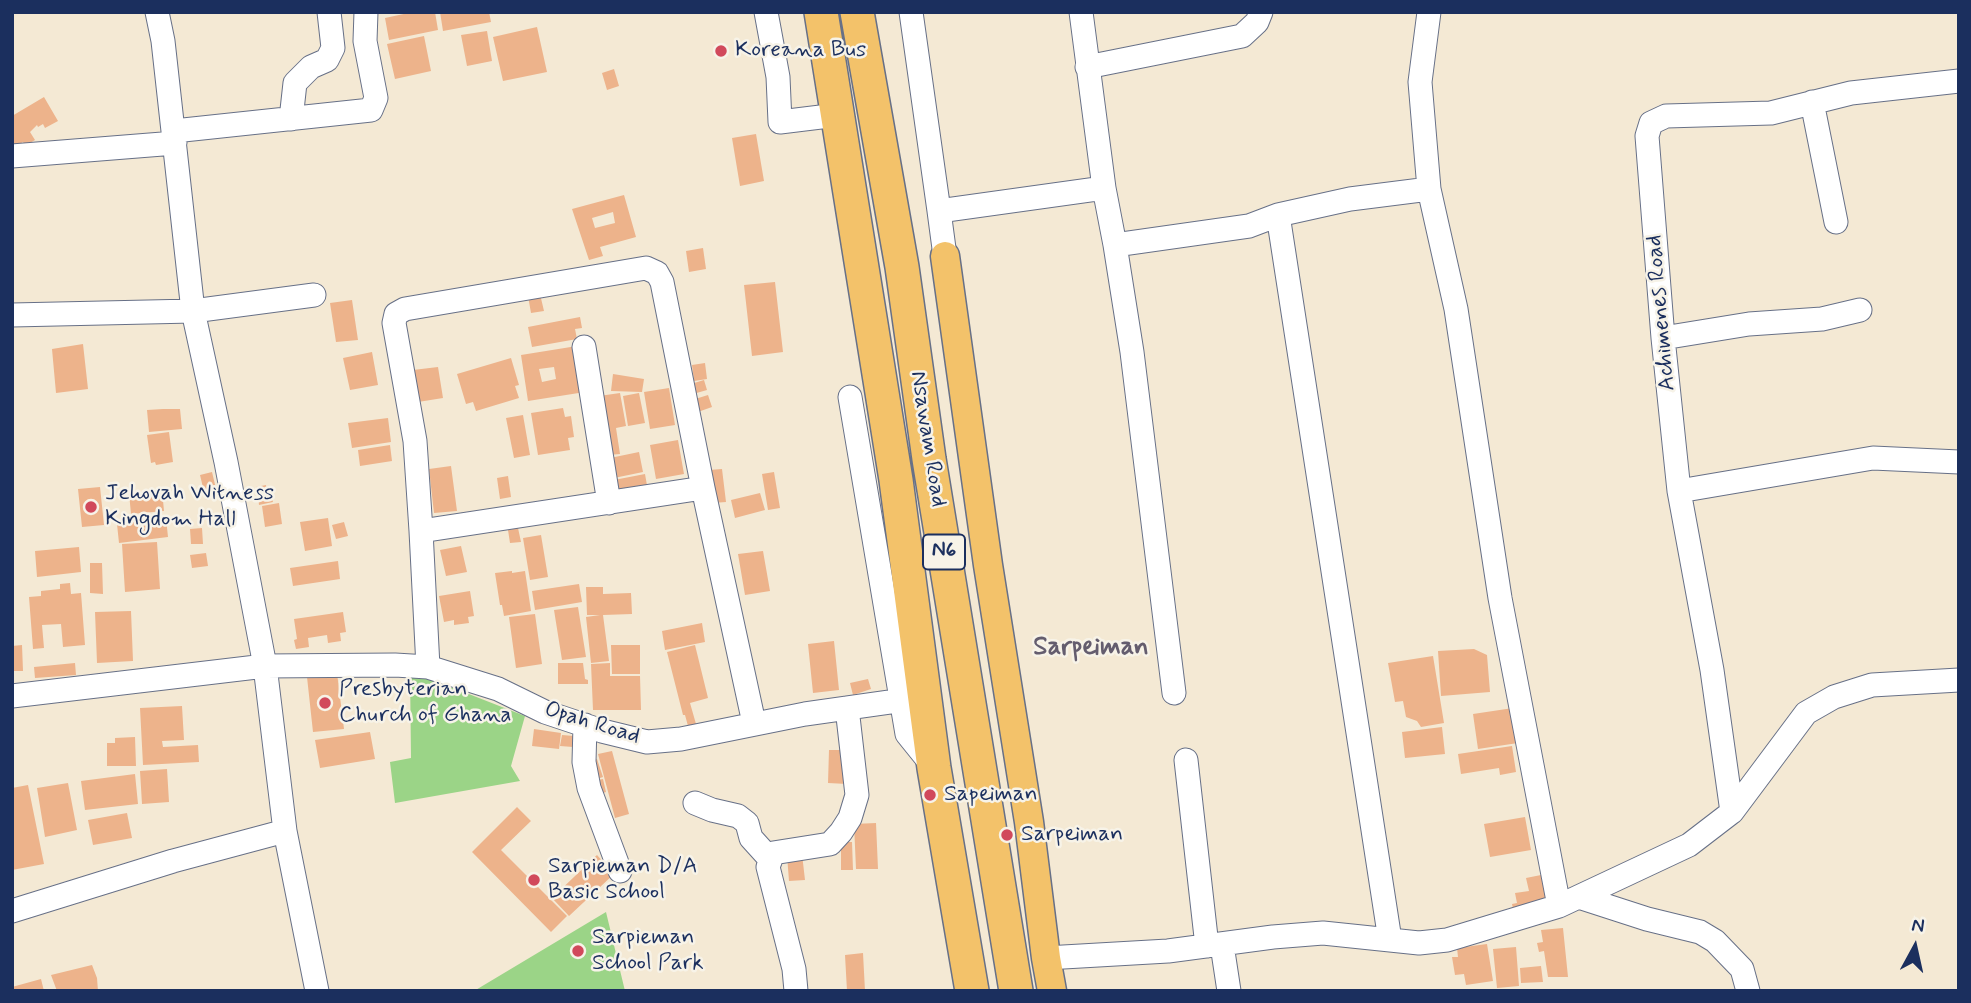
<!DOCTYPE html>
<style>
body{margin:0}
#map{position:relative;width:1971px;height:1003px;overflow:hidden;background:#f4e9d4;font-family:Mynerve,sans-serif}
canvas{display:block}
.frame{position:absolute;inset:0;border:14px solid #1b2f5e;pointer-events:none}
.north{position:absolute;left:1880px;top:912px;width:70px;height:70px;-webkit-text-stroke:5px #f7f3e8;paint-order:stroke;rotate:8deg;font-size:19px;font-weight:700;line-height:28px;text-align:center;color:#1b2f5e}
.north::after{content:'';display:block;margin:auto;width:24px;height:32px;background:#1b2f5e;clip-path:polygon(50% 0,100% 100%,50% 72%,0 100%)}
</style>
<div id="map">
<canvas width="1971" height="1003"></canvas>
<div class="frame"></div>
<div class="north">N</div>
</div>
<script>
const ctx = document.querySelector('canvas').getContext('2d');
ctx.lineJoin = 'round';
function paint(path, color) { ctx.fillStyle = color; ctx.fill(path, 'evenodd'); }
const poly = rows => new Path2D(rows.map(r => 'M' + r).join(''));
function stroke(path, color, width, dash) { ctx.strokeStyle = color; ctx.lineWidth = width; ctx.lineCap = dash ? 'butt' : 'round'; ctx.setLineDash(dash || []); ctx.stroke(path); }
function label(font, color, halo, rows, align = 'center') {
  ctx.font = font + ' Mynerve,sans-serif'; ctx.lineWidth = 5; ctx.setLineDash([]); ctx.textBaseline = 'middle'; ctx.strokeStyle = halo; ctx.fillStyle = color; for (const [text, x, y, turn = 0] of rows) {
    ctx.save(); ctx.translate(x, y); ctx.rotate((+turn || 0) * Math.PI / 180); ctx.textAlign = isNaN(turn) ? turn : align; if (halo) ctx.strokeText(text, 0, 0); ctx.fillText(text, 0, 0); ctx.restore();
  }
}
paint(poly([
 [410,671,525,716,511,766,520,781,395,803,390,762,411,758],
 [606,912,625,991,474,991]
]), '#9bd487');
paint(poly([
 [413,12,435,12,438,30,389,40,385,18],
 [440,12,489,12,491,22,443,31],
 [537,27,547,72,503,81,493,37],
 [487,31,492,61,467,66,461,35],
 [424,36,431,71,395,79,387,44],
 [614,69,619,86,607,90,602,73],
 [44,97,58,121,45,128,43,124,38,127,37,125,30,132,35,140,25,146,23,142,15,147,12,143,12,116],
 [756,134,764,181,740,186,732,138],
 [624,195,636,237,600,247,603,256,589,260,572,209],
 [613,212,615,223,595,228,592,218],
 [703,248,706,269,689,272,686,251],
 [775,282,783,352,752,356,744,285],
 [540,294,544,311,531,313,528,296],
 [352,300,358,340,336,342,330,303],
 [580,317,582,328,575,329,577,339,532,347,528,327],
 [83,344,88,389,56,393,52,349],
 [577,346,585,392,528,401,521,355],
 [554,367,556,379,542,382,539,369],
 [372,352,378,385,350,390,343,358],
 [511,358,519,385,515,386,519,398,476,411,473,402,466,404,457,374],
 [705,363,707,379,694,381,692,365],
 [438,367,443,398,418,402,413,370],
 [613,374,644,379,642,392,611,391],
 [704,380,707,390,693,394,691,384],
 [669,388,675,425,650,429,644,392],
 [620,393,626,426,616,428,620,454,608,455,599,396],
 [639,393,645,423,628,426,623,396],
 [708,395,712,407,695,413,692,400],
 [563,408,565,417,571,416,574,437,568,438,570,450,538,455,531,413],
 [163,409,180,409,182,429,149,432,147,410],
 [523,415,530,455,514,458,506,418],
 [388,418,391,442,352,448,348,423],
 [169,432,173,462,156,465,155,462,151,463,147,435],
 [678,440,684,474,656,479,650,445],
 [390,445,392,461,360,466,358,450],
 [639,452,643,472,614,478,610,458],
 [451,466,457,511,434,513,429,469],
 [722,469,726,502,713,503,709,470],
 [212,472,218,497,206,500,200,475],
 [774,472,780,508,768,510,762,474],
 [645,474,648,491,617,497,614,480],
 [508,476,511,497,500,499,497,478],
 [266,485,267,493,257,494,256,487],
 [100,487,104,525,82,527,78,489],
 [162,490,164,511,131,514,129,493],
 [760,493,765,510,735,518,731,500],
 [271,494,273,502,259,505,258,496],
 [279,503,282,524,265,527,262,506],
 [166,518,168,537,119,543,117,524],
 [328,518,332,546,305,551,300,522],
 [344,522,348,536,336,539,332,525],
 [202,528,203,544,191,544,190,529],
 [518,528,521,542,510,543,508,530],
 [541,535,548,577,530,580,523,538],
 [157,542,160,589,125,592,122,544],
 [461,546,467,572,446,576,440,550],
 [79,547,81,572,37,577,35,551],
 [763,551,770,591,745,595,738,554],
 [206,553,208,566,192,568,190,555],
 [338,561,340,579,293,586,290,568],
 [90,563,102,563,103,594,90,593],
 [512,571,512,573,525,571,531,611,504,616,502,605,500,605,495,573],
 [70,583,71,594,81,593,85,645,63,647,61,624,42,625,44,648,33,649,29,597,41,596,41,591,60,589,60,584],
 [579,584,582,602,535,610,532,591],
 [586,587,603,587,603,594,631,593,632,614,603,615,609,661,591,663,586,617,600,615,587,615],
 [470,591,474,616,468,617,469,623,454,625,454,620,444,622,439,596],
 [578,607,586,657,562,660,554,610],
 [131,611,133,661,97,663,95,612],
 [343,612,346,632,340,633,341,641,328,643,327,635,308,638,309,647,296,649,294,640,297,639,294,619],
 [535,614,542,664,516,668,509,617],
 [702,623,705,642,665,650,662,631],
 [834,641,839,690,813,693,808,644],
 [22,645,23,671,12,671,12,646],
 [611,645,640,645,640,674,612,674],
 [695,645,708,698,690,703,696,724,688,726,685,715,683,715,667,652],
 [1474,649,1487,655,1490,692,1441,696,1438,651],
 [1433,656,1444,723,1421,727,1417,721,1406,717,1403,701,1395,702,1388,663],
 [75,663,76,675,35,678,34,667],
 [558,663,583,663,585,679,588,680,588,684,558,684],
 [610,663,610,676,640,676,641,710,593,710,591,664],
 [337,673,344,729,313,732,307,677],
 [868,679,871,689,853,695,850,683],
 [182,706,184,740,162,741,163,747,198,745,199,762,143,765,140,708],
 [1513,708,1518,743,1478,749,1473,714],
 [1442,727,1445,754,1405,758,1402,732],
 [534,729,561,733,559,749,532,746],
 [370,732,375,759,320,768,315,740],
 [562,735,574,736,573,747,560,746],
 [135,737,136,766,107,766,107,743,115,743,115,738],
 [1512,746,1516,772,1500,775,1499,768,1461,774,1458,754],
 [829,750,848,750,847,784,828,783],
 [612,751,629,814,615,818,598,754],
 [597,759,603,777,597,779,591,761],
 [167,769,169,802,142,804,140,771],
 [135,774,138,804,85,810,81,781],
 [603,779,606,792,600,794,597,780],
 [68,783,77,830,45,837,37,788],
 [28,785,44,864,12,870,12,788],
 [517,807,531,821,501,850,567,916,551,932,472,852],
 [127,813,132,838,93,845,88,820],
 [1525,817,1531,850,1490,857,1484,824],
 [876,823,878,869,856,869,854,824],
 [841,842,852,842,853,870,841,870],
 [802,854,805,880,789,881,787,855],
 [597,855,614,874,569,916,552,898],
 [1546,874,1552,907,1514,914,1512,904,1517,903,1515,893,1529,891,1526,878],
 [1563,928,1568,977,1548,977,1544,951,1539,952,1537,943,1543,942,1541,930],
 [1487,944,1493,981,1466,985,1464,974,1455,975,1452,957,1458,957,1457,948],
 [1516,947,1519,986,1497,988,1493,949],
 [863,953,865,991,847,991,845,955],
 [92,965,97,978,98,991,57,991,51,975],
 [1541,966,1543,982,1521,983,1520,968],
 [41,979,44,991,12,991,12,987]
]), '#edb38b');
const minor = poly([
 [157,12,163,41,193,311,226,462,265,666,285,831,317,991],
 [766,12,778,77,780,122,837,115],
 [911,12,939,211,1104,188],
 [1081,12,1104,188,1115,245,1132,352,1174,693],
 [1429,12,1420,82,1429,189,1456,309,1500,598,1559,906],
 [1087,67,1242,36,1257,22,1261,12],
 [1812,102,1836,222],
 [291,119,295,83,311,67,327,60,333,48,329,12],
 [174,131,371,110,376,98,365,41,366,12],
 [12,156,175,143],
 [939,211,945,256],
 [1278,215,1390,940],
 [1115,245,1249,226,1278,215,1350,199,1429,189],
 [12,315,193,311,314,295],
 [1663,338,1749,324,1822,319,1860,310],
 [584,347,609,503],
 [850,397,907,734,932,765],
 [1679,491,1873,458,1959,462],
 [421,531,415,441,394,323,396,314,405,309,646,268,657,273,662,282,703,488,754,723],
 [428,667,421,531,703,488],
 [12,696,265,666,395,665,428,667,498,689,545,712,602,731,647,742,681,739,805,714,925,697],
 [585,725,584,762,589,788,620,871],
 [1186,760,1207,946],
 [695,803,712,810,738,816,747,823,751,838,770,859],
 [1732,812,1712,670,1679,491,1663,338,1647,136,1651,123,1666,116,1771,113,1851,93,1959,81],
 [1579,897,1647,919,1700,932,1715,941,1742,969,1748,991],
 [12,911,173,861,285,831],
 [1222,945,1229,991],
 [1046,958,1168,951,1273,937,1323,933,1419,943,1447,940,1559,906,1689,845,1732,812,1806,713,1834,697,1872,685,1959,680],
 [796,991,794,969,768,867,773,853,830,844,841,832,850,818,857,795,847,708]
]);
const major = poly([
 [945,256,988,565,1029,822,1046,958,1052,991]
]);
const highway = poly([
 [821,12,896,480,934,768,972,991],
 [857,12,902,267,929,459,1016,991]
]);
stroke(minor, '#677087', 25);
stroke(major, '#677087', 31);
stroke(highway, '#677087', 36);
stroke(minor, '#fff', 23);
stroke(major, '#f3c26a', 28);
stroke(highway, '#f3c26a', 33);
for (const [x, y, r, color] of [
 [721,51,7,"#d1495b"],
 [91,507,7,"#d1495b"],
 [325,703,7,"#d1495b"],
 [930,795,7,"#d1495b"],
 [1007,835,7,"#d1495b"],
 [534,880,7,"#d1495b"],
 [578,951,7,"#d1495b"]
]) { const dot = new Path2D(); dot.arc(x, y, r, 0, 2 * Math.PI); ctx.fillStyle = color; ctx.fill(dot); stroke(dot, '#f7f3e8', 2.5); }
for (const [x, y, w] of [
 [944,552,42]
]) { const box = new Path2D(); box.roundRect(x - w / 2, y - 17.5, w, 35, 5); ctx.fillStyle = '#f7f3e8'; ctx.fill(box); stroke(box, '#1b2f5e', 2); }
label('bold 21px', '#1b2f5e', null, [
 ["N6",944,552]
]);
label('23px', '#1b2f5e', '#f7f3e8', [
 ["Koreana Bus",735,51],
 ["Jehovah Witness",105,494],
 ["Kingdom Hall",105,520],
 ["Presbyterian",339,690],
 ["Church of Ghana",339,716],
 ["Sapeiman",944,795],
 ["Sarpeiman",1021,835],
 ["Sarpieman D/A",548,867],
 ["Basic School",548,893],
 ["Sarpieman",592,938],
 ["School Park",592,964]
], 'left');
label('23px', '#1b2f5e', '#f7f3e8', [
 ["Achimenes Road",1662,313,-95],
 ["Nsawam Road",927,439,81],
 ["Opah Road",592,724,17]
]);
label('bold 26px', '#645d6e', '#f7f3e8', [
 ["Sarpeiman",1091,649]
]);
</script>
